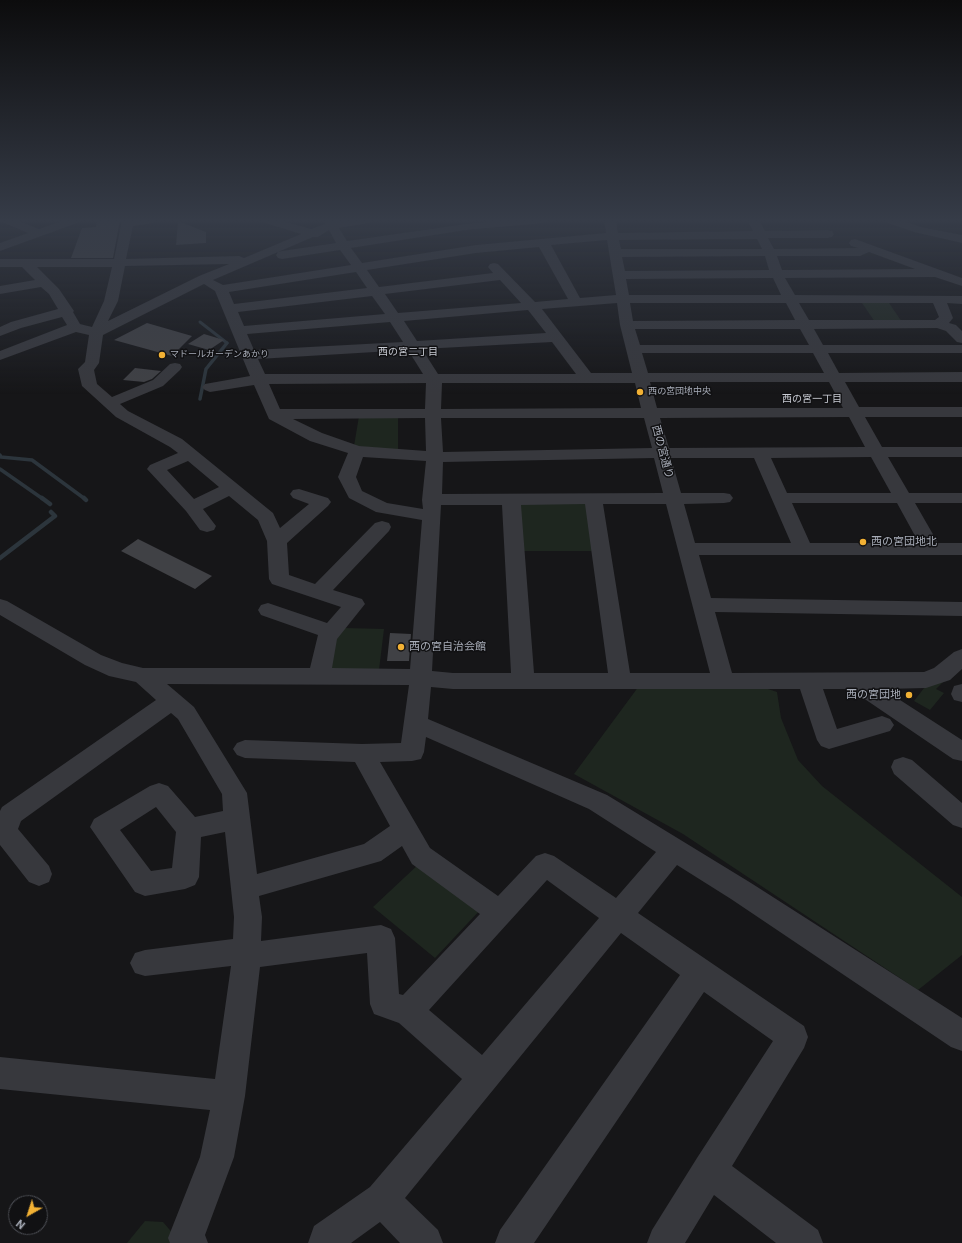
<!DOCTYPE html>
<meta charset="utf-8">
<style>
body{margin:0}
#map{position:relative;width:962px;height:1243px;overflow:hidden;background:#161618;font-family:Roboto,sans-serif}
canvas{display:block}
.north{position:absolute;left:8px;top:1195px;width:40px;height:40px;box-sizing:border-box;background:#111113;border:1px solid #4d4f55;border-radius:50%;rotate:219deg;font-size:11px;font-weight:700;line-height:16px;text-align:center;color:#a8adb8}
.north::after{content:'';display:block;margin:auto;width:14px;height:18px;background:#f2b134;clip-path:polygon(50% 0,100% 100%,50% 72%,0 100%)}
</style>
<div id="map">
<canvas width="962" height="1243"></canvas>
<div class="north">N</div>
</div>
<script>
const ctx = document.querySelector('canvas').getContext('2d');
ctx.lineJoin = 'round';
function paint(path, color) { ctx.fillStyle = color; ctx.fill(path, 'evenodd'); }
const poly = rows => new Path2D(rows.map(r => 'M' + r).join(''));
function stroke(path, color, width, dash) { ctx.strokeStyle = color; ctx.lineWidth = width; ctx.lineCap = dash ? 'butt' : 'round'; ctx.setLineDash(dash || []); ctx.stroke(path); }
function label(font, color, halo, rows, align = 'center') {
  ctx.font = font + ' Roboto,"Noto Sans JP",sans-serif'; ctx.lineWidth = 3; ctx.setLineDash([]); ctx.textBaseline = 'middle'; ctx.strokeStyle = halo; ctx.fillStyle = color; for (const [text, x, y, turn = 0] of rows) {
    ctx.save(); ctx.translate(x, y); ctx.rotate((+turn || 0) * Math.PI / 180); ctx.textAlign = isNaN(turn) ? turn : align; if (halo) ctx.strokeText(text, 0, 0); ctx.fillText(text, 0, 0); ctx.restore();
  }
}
paint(poly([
 [860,300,887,300,902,322,875,322],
 [359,416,398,416,398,450,354,446],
 [522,501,584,502,589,504,595,551,520,551,516,506],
 [345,628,384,629,379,670,335,671,330,666,334,637],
 [945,680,936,689,944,693,930,710,914,701,928,683],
 [639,686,762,687,777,692,781,718,798,760,822,786,962,897,962,955,918,990,683,834,574,774],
 [421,862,482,908,435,958,373,907],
 [145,1221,163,1222,181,1243,127,1243]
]), '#1e261f');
stroke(poly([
 [200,322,227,343,226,344]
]), '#2c353c', 3);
stroke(poly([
 [200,399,206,369,227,343],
 [0,455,1,457,32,460,85,499],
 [0,469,43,499]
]), '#2c353c', 3.5);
stroke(poly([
 [42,498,50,504],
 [84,498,86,500],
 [0,558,55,516,51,512]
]), '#2c353c', 4.5);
paint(poly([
 [97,220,120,220,113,258,71,258,82,228,96,227],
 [178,221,206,232,206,243,176,245],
 [147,323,192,336,172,356,114,340],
 [204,334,224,340,209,350,188,344],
 [135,368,161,371,152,379,144,382,123,380],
 [138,539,212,576,195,589,121,551],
 [390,633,411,634,409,661,387,661]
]), '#404145');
paint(poly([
 [0,220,16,220,39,229,65,220,82,220,80,222,0,251,0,243,28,233,2,222,0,220],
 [122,220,159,220,157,222,153,223,133,226,126,259,239,256,244,258,301,234,262,222,260,220,279,220,311,229,325,224,323,220,374,220,372,222,368,223,339,228,347,241,466,224,505,220,549,220,547,222,543,223,466,230,351,248,362,263,476,245,606,233,604,220,616,220,618,233,753,231,747,220,759,220,765,231,828,230,832,231,834,234,832,237,828,238,768,238,774,249,858,248,851,246,849,243,851,240,855,239,962,278,962,286,935,277,785,278,795,295,962,296,962,304,947,303,953,318,949,323,956,325,962,331,962,343,957,342,946,331,937,328,814,329,823,345,962,345,962,353,828,353,839,373,962,372,962,382,845,382,859,407,962,407,962,417,865,417,882,447,962,447,962,457,888,457,909,493,962,493,962,503,915,503,938,543,962,543,962,555,699,555,711,598,962,602,962,616,715,612,732,673,924,672,934,668,954,652,962,649,962,669,950,680,926,688,883,689,962,740,962,761,953,759,850,689,823,689,837,729,882,716,890,719,894,725,890,731,829,749,821,746,817,740,800,689,453,689,431,687,428,719,607,795,751,883,962,1018,962,1051,951,1047,731,899,677,865,638,913,804,1026,808,1037,804,1048,732,1166,818,1230,823,1243,776,1243,714,1195,685,1243,647,1243,652,1230,697,1158,773,1041,704,992,534,1243,495,1243,500,1230,680,975,621,933,405,1198,438,1230,443,1243,400,1243,380,1222,351,1243,308,1243,314,1226,370,1187,462,1079,399,1023,374,1014,370,1004,367,953,260,967,245,1096,234,1157,205,1235,208,1243,170,1243,168,1238,200,1157,210,1110,0,1089,0,1057,215,1079,231,966,145,976,135,973,130,963,135,953,145,950,233,939,234,917,225,832,201,837,199,877,195,885,185,889,145,896,135,892,90,827,94,819,150,786,159,783,168,786,195,817,223,811,222,794,178,719,171,713,21,821,18,829,49,866,52,874,49,882,39,886,29,882,0,845,0,811,2,807,156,700,136,682,109,676,85,665,0,615,0,599,7,601,101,655,122,663,143,668,310,668,318,635,261,615,258,610,261,605,268,603,327,623,341,607,272,584,269,579,267,541,258,520,229,496,203,509,216,526,214,530,207,532,200,530,186,511,147,469,150,465,178,453,170,447,116,417,82,386,78,369,85,362,89,335,76,332,0,360,0,351,67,325,62,317,21,328,0,336,0,327,11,322,58,309,49,294,41,287,0,294,0,286,35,280,22,267,0,267,0,259,114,259,122,220],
 [329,230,336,243,282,251,278,252,276,255,278,258,282,259,340,250,351,265,223,285,213,280,313,237,318,237,329,230],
 [757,239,762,249,621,249,619,240,757,239],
 [607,240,616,295,580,298,551,245,607,240],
 [539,247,568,299,535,302,498,264,494,263,490,264,488,267,493,273,379,287,367,270,476,253,539,247],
 [869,252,915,269,782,270,777,256,860,256,869,252],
 [765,256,769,270,625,271,622,257,765,256],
 [229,264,199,276,108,321,118,301,125,266,229,264],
 [37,267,112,267,104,301,92,327,80,324,73,312,74,311,59,289,37,267],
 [356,272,367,288,234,304,229,292,356,272],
 [773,278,781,295,629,295,626,279,773,278],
 [500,280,521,303,398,313,385,294,500,280],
 [204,284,215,291,250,376,205,384,202,387,205,390,210,392,254,385,269,419,310,441,348,453,338,477,349,498,376,512,422,520,410,669,332,668,337,639,365,604,362,599,333,590,389,531,391,527,389,523,382,521,375,523,315,584,289,575,287,543,328,506,331,502,328,498,299,489,293,490,290,494,293,498,309,504,280,528,273,513,182,439,128,411,120,404,163,386,180,370,182,367,180,364,175,363,170,364,153,380,112,397,97,384,94,370,99,363,103,335,204,284],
 [372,296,385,314,244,326,238,312,372,296],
 [617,303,620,325,632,373,591,373,542,309,617,303],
 [630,303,786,303,795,320,633,321,630,303],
 [799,303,933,303,939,317,935,320,809,320,799,303],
 [528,310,546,333,417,341,404,321,528,310],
 [390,322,403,342,254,350,247,334,390,322],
 [635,329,800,329,809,345,640,345,635,329],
 [552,342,576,374,438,374,422,349,552,342],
 [408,350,423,374,265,374,258,359,408,350],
 [642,353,813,353,824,373,648,373,642,353],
 [650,382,829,382,843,408,657,408,650,382],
 [426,383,425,409,280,409,269,384,426,383],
 [442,383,635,383,641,408,441,409,442,383],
 [849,417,865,447,669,448,660,418,849,417],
 [425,418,426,451,359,446,322,433,293,419,425,418],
 [441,418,644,418,652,448,443,452,441,418],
 [363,457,426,461,422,500,423,509,387,503,362,491,356,477,363,457],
 [871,457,891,493,787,493,771,458,871,457],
 [654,458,663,493,442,494,443,462,654,458],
 [671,458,754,458,791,543,695,543,684,504,724,503,730,502,733,498,730,494,724,493,681,493,671,458],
 [188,461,219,487,194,499,167,470,188,461],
 [792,503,897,503,919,543,810,543,792,503],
 [585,504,608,673,534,673,521,505,585,504],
 [603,504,666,504,710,673,630,673,603,504],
 [441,505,502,505,511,673,453,673,432,671,441,505],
 [167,684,409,685,401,743,362,744,245,740,237,743,233,749,237,755,245,758,355,762,390,826,364,844,257,874,247,793,194,707,167,684],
 [426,737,589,809,656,852,616,898,554,856,545,853,536,856,498,896,430,848,380,762,412,761,421,759,424,752,426,737],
 [156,807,176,832,172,868,151,871,120,830,156,807],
 [402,846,412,864,480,914,403,995,399,994,395,938,391,929,381,925,261,941,262,917,259,896,381,861,402,846],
 [547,880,599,918,482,1055,429,1010,547,880],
 [883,220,900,220,921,227,962,235,962,243,914,232,885,222,883,220],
 [962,684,962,702,954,700,951,694,954,686,962,684],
 [903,757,912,760,962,803,962,828,953,825,894,774,891,767,894,760,903,757]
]), '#37383d');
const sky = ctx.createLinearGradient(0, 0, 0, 394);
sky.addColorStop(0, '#0c0c0d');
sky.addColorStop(0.56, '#363c48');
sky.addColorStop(1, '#363c4800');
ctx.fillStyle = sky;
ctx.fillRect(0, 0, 962, 394);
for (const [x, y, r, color] of [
 [162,355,4,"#f2b134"],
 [640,392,4,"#f2b134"],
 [863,542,4,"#f2b134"],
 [401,647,4,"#f2b134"],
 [909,695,4,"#f2b134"]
]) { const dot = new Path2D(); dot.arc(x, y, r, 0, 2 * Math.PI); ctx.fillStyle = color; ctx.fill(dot); stroke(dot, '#111113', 1.5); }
label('9px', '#a8adb8', '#111113', [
 ["マドールガーデンあかり",170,355],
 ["西の宮団地中央",648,392]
], 'left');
label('10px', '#c9ccd4', '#111113', [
 ["西の宮二丁目",408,352],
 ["西の宮一丁目",812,399]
]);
label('11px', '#a8adb8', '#111113', [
 ["西の宮通り",662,452,75]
]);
label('11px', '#a8adb8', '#111113', [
 ["西の宮団地北",871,542],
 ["西の宮自治会館",409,647],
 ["西の宮団地",901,695,"right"]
], 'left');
</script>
